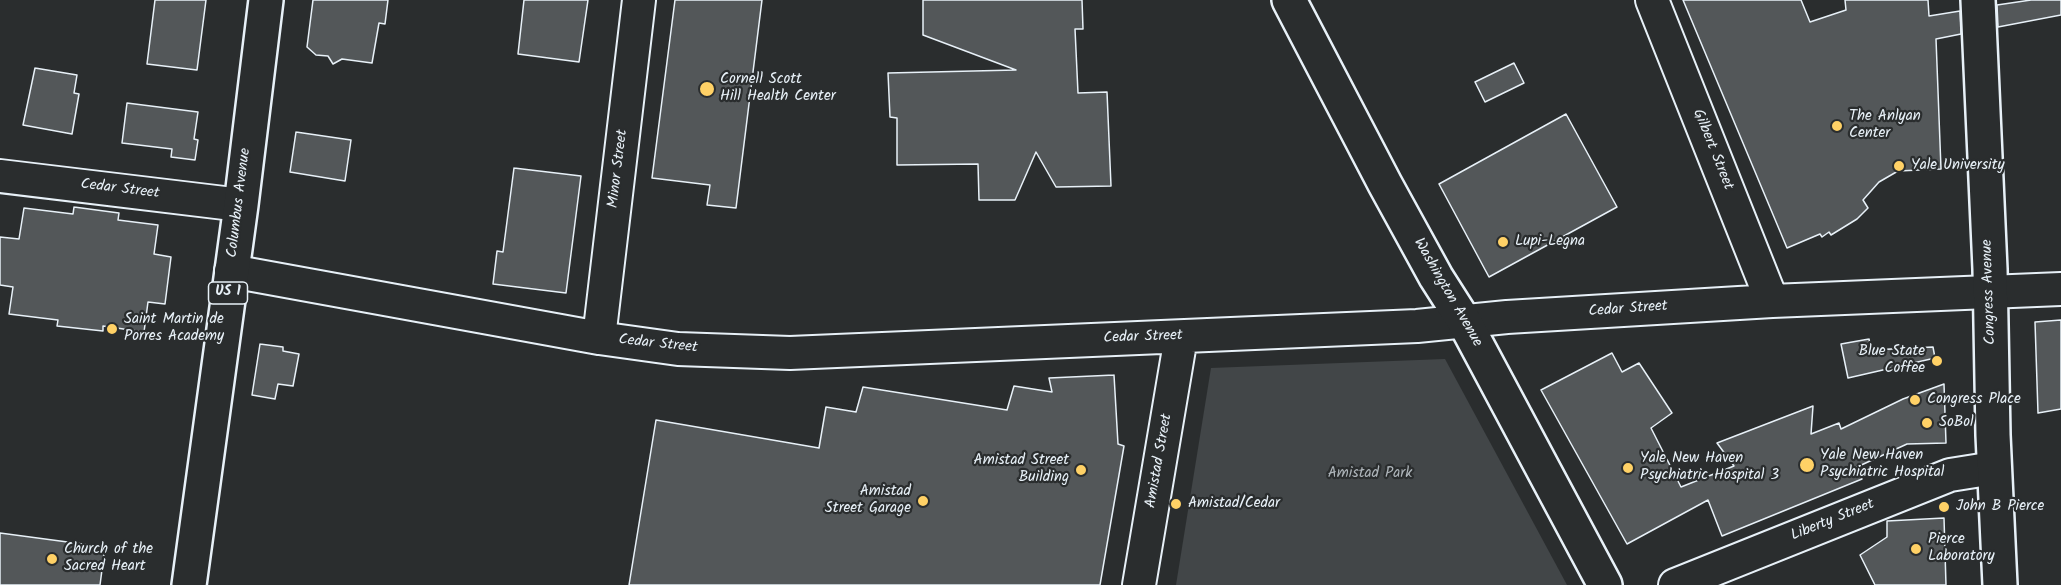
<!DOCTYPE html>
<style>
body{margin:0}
canvas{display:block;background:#2a2d2e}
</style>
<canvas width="2061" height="585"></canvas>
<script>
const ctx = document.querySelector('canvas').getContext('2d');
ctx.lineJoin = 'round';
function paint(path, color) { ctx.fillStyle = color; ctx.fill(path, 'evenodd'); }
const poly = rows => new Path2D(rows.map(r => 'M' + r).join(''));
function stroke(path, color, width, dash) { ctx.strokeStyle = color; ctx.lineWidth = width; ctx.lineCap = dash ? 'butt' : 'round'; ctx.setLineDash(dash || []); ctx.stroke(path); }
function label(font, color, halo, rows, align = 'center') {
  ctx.font = font + ' Kalam,sans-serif'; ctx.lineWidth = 4.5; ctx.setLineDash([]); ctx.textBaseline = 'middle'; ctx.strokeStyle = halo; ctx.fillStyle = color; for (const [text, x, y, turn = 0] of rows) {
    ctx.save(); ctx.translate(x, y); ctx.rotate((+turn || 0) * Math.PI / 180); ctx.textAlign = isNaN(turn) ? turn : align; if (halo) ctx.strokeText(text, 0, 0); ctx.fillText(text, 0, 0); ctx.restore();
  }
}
paint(poly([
 [1445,359,1567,585,1176,585,1211,368]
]), '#424648');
const building = poly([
 [155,0,206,0,197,70,147,64,155,0],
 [313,0,388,0,385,24,379,23,372,63,342,59,333,64,328,56,316,55,307,47,313,0],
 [524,0,588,0,579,62,518,54,524,0],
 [675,0,762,0,736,208,707,205,710,185,652,178,675,0],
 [923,0,1082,0,1083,29,1075,29,1078,93,1107,92,1111,186,1056,187,1036,152,1015,200,979,200,978,164,897,165,897,118,890,117,888,73,1016,70,923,35,923,0],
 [1683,0,1801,0,1810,22,1846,10,1845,0,1928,0,1929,16,1960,11,1961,34,1936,39,1941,169,1898,171,1879,182,1863,200,1868,208,1857,219,1831,235,1829,232,1822,237,1820,234,1787,248,1683,0],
 [2031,0,2061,0,2061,15,1998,27,1997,5,2031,0],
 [1514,63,1524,83,1485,102,1475,82,1514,63],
 [35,68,77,75,74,93,79,94,72,134,23,125,35,68],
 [127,103,198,112,194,139,198,140,195,160,171,157,172,149,122,143,127,103],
 [1566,114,1617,207,1489,277,1439,184,1566,114],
 [296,132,351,140,345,181,290,172,296,132],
 [514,168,581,176,566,293,493,284,497,251,503,252,514,168],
 [74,207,119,213,118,220,158,225,154,254,171,257,165,304,148,302,144,332,103,326,103,331,57,326,58,320,9,314,13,287,0,285,0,237,19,239,24,208,73,214,74,207],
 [2061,320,2061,409,2038,413,2035,322,2061,320],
 [1869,339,1871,350,1933,347,1935,358,1848,378,1841,344,1869,339],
 [260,344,283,347,283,351,299,354,293,386,278,384,275,399,252,395,260,344],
 [1612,353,1622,372,1639,363,1672,413,1651,428,1681,487,1734,466,1717,443,1813,406,1811,434,1839,423,1841,429,1903,399,1944,384,1946,443,1907,444,1857,467,1862,479,1722,536,1708,500,1627,544,1541,390,1612,353],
 [1114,375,1118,444,1124,446,1100,585,629,585,656,420,819,448,826,407,856,412,863,387,1007,410,1014,386,1052,392,1049,378,1114,375],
 [1944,518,1946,585,1875,585,1860,555,1887,537,1887,521,1944,518],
 [0,533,105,547,100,585,0,585,0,533]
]);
paint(building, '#535759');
stroke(building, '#e8f1f8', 1.5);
const minor = poly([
 [1652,0,1772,301],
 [0,176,241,205],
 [231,271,599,338,678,349,790,353,1417,326,1507,317,1772,301,2061,289],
 [599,338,639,0],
 [1139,585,1181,337],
 [1675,585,1950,475,1994,468]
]);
const secondary = poly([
 [1289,0,1385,184,1436,277,1464,321,1605,585],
 [1978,0,1990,269,1993,435,2000,585]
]);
const primary = poly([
 [189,585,241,205,266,0]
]);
stroke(minor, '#e8f1f8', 36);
stroke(secondary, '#e8f1f8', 38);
stroke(primary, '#e8f1f8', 38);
stroke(minor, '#2a2d2e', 32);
stroke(secondary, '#2a2d2e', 33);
stroke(primary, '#2a2d2e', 33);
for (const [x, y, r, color] of [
 [707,89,8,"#ffd166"],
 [1837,126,6,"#ffd166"],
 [1899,166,6,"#ffd166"],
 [1503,242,6,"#ffd166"],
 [112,329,6,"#ffd166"],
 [1937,361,6,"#ffd166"],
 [1915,400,6,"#ffd166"],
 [1927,423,6,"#ffd166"],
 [1807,465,8,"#ffd166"],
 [1628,468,6,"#ffd166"],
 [1081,470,6,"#ffd166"],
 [923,501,6,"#ffd166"],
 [1176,504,6,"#ffd166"],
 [1944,507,6,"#ffd166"],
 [1916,549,6,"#ffd166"],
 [52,559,6,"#ffd166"]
]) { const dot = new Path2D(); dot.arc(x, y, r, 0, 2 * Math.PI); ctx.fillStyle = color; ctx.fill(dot); stroke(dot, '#2a2d2e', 2); }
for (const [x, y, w] of [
 [228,293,39]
]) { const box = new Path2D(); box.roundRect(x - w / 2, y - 11, w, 22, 4.5); ctx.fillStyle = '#2a2d2e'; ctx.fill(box); stroke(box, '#e8f1f8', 1.5); }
label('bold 14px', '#e8f1f8', null, [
 ["US 1",228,293]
]);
label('15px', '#e8f1f8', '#2a2d2e', [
 ["Cornell Scott",720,80],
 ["Hill Health Center",720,97],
 ["The Anlyan",1849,117],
 ["Center",1849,134],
 ["Yale University",1911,166],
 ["Lupi-Legna",1515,242],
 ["Saint Martin de",124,320],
 ["Porres Academy",124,337],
 ["Blue State",1925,352,"right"],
 ["Coffee",1925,369,"right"],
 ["Congress Place",1927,400],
 ["SoBol",1939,423],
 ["Yale New Haven",1820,456],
 ["Psychiatric Hospital",1820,473],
 ["Yale New Haven",1640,459],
 ["Psychiatric Hospital 3",1640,476],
 ["Amistad Street",1069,461,"right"],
 ["Building",1069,478,"right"],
 ["Amistad",911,492,"right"],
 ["Street Garage",911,509,"right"],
 ["Amistad/Cedar",1188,504],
 ["John B Pierce",1956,507],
 ["Pierce",1928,540],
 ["Laboratory",1928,557],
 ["Church of the",64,550],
 ["Sacred Heart",64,567]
], 'left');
label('15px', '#e8f1f8', '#2a2d2e', [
 ["Gilbert Street",1712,150,68],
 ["Minor Street",619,169,-83],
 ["Cedar Street",120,190,7],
 ["Columbus Avenue",240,203,-83],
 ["Congress Avenue",1990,292,-92],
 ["Washington Avenue",1447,293,60],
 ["Cedar Street",1628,310,-4],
 ["Cedar Street",1143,338,-2],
 ["Cedar Street",658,345,6],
 ["Amistad Street",1160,461,-80],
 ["Liberty Street",1833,521,-22]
]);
label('15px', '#aeb5ba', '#2a2d2e', [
 ["Amistad Park",1370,474]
]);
</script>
